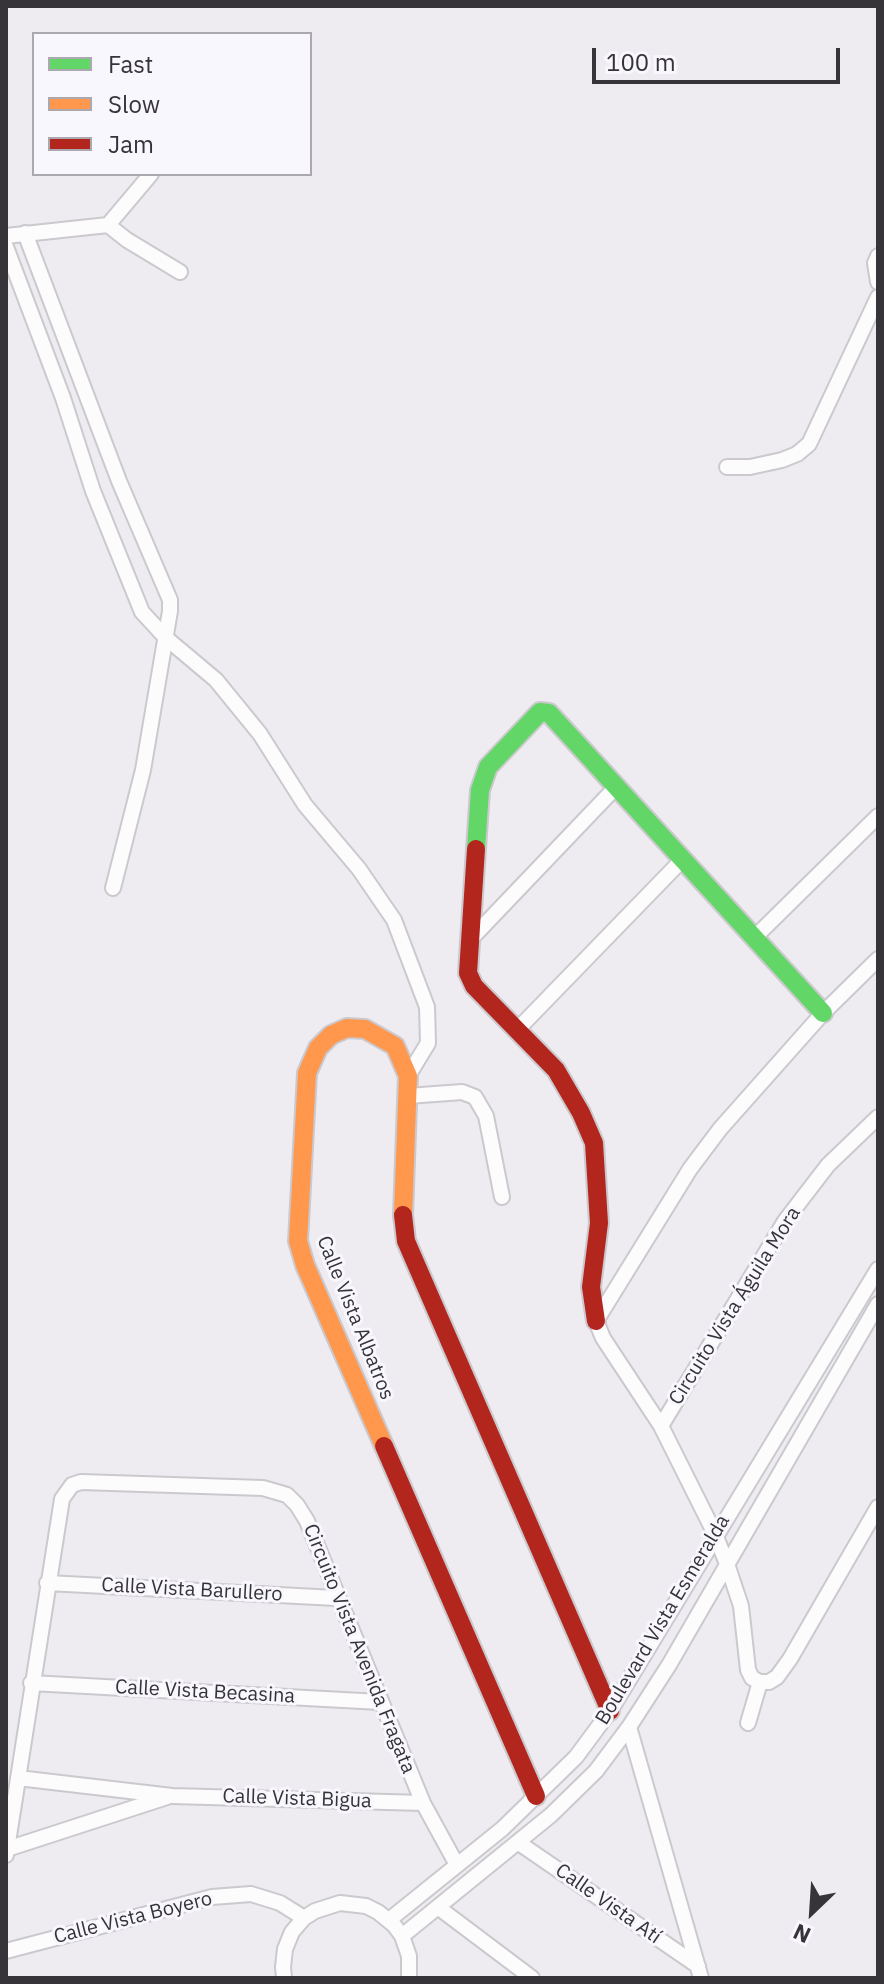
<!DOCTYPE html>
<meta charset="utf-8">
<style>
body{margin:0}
#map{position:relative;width:884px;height:1984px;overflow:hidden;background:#eeecf1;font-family:"IBM Plex Sans",sans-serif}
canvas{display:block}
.frame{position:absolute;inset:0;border:8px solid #363439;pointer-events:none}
.legend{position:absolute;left:32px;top:32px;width:280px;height:144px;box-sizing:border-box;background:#f9f7fe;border:2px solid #aba9af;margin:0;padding:10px 14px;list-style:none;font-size:24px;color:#363439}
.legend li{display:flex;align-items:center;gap:16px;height:40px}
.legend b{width:40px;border:2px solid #aba9af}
.north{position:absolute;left:772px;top:1872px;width:80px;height:80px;-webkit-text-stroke:6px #f9f7fe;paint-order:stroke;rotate:205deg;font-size:22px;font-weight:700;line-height:32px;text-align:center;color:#363439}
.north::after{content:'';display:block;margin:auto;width:28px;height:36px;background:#363439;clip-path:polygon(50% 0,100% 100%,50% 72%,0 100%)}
.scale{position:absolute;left:592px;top:48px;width:248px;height:36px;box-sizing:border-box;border:4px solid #363439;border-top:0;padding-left:10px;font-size:24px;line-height:28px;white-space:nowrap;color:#363439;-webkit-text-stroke:6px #f9f7fe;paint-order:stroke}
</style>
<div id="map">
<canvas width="884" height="1984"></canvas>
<div class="frame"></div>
<ul class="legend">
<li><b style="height:10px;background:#63d668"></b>Fast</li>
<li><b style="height:10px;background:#ff974d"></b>Slow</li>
<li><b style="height:10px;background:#b3261e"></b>Jam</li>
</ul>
<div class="north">N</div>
<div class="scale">100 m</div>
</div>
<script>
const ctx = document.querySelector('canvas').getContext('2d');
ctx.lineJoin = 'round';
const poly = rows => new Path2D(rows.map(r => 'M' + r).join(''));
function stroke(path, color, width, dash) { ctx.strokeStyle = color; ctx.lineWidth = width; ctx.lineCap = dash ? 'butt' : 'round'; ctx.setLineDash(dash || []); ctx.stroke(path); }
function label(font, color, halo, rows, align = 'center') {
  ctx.font = font + ' "IBM Plex Sans",sans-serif'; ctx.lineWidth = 6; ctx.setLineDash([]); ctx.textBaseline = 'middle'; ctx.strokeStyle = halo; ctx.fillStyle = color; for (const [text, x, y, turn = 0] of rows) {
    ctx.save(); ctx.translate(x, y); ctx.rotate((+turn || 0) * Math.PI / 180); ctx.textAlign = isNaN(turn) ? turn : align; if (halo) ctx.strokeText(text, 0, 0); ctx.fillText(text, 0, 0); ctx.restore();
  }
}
const street = poly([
 [108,225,127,240,180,272],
 [25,233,119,481,170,600,170,611,143,770,113,888],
 [6,236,108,225,151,174],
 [6,247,63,398,93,491,142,612,166,638,216,680,260,734,305,805,359,869,394,920,427,1007,428,1043,408,1076],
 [878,256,875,263,878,282],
 [727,467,750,467,782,460,797,454,809,444,878,297],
 [754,938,878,816],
 [468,942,617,786],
 [517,1030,683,859],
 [408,1096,462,1092,475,1097,486,1116,502,1197],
 [661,1426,785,1221,828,1165,878,1117],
 [47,1583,336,1598],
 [760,1682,769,1682,777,1677,790,1659,878,1507],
 [31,1683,380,1702],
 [748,1723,760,1682,752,1678,748,1670,741,1606,727,1564,715,1534,661,1426,603,1338,596,1321,690,1169,720,1129,823,1013,878,959],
 [629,1727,701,1978],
 [18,1778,172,1796,423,1803],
 [519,1843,698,1966],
 [7,1849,167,1797],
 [6,1855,62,1499,72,1485,81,1482,263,1488,287,1495,297,1505,307,1521,423,1803,457,1865],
 [439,1908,532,1978],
 [389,1920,502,1829,576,1757,610,1711,878,1269],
 [402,1936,551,1815,596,1771,629,1727,669,1665,878,1304],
 [6,1951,212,1897,251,1894,280,1903,304,1918],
 [284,1978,283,1967,285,1949,292,1932,304,1918,315,1911,340,1903,366,1906,378,1912,394,1925,402,1936,409,1956,409,1978]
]);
const fast = poly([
 [476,849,480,790,488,767,540,712,549,713,823,1013]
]);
const slow = poly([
 [384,1446,305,1265,298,1241,307,1073,318,1048,331,1035,347,1028,365,1029,395,1046,408,1076,403,1215]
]);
const jam = poly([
 [476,849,468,973,474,986,556,1070,581,1113,594,1143,599,1223,591,1287,596,1321],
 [403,1215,406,1241,610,1711],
 [384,1446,536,1796]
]);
stroke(street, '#cbc9cd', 18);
stroke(fast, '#cbc9cd', 22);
stroke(slow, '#cbc9cd', 22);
stroke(jam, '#cbc9cd', 22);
stroke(street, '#fcfcfd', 14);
stroke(fast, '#63d668', 18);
stroke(slow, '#ff974d', 18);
stroke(jam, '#b3261e', 18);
label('20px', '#363439', '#f9f7fe', [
 ["Circuito Vista Águila Mora",735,1306,-58],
 ["Calle Vista Albatros",355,1318,68],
 ["Calle Vista Barullero",192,1590,3],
 ["Boulevard Vista Esmeralda",663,1620,-59],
 ["Circuito Vista Avenida Fragata",359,1649,68],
 ["Calle Vista Becasina",205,1692,3],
 ["Calle Vista Bigua",297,1799,2],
 ["Calle Vista Atí",608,1904,35],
 ["Calle Vista Boyero",133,1918,-14]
]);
</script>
